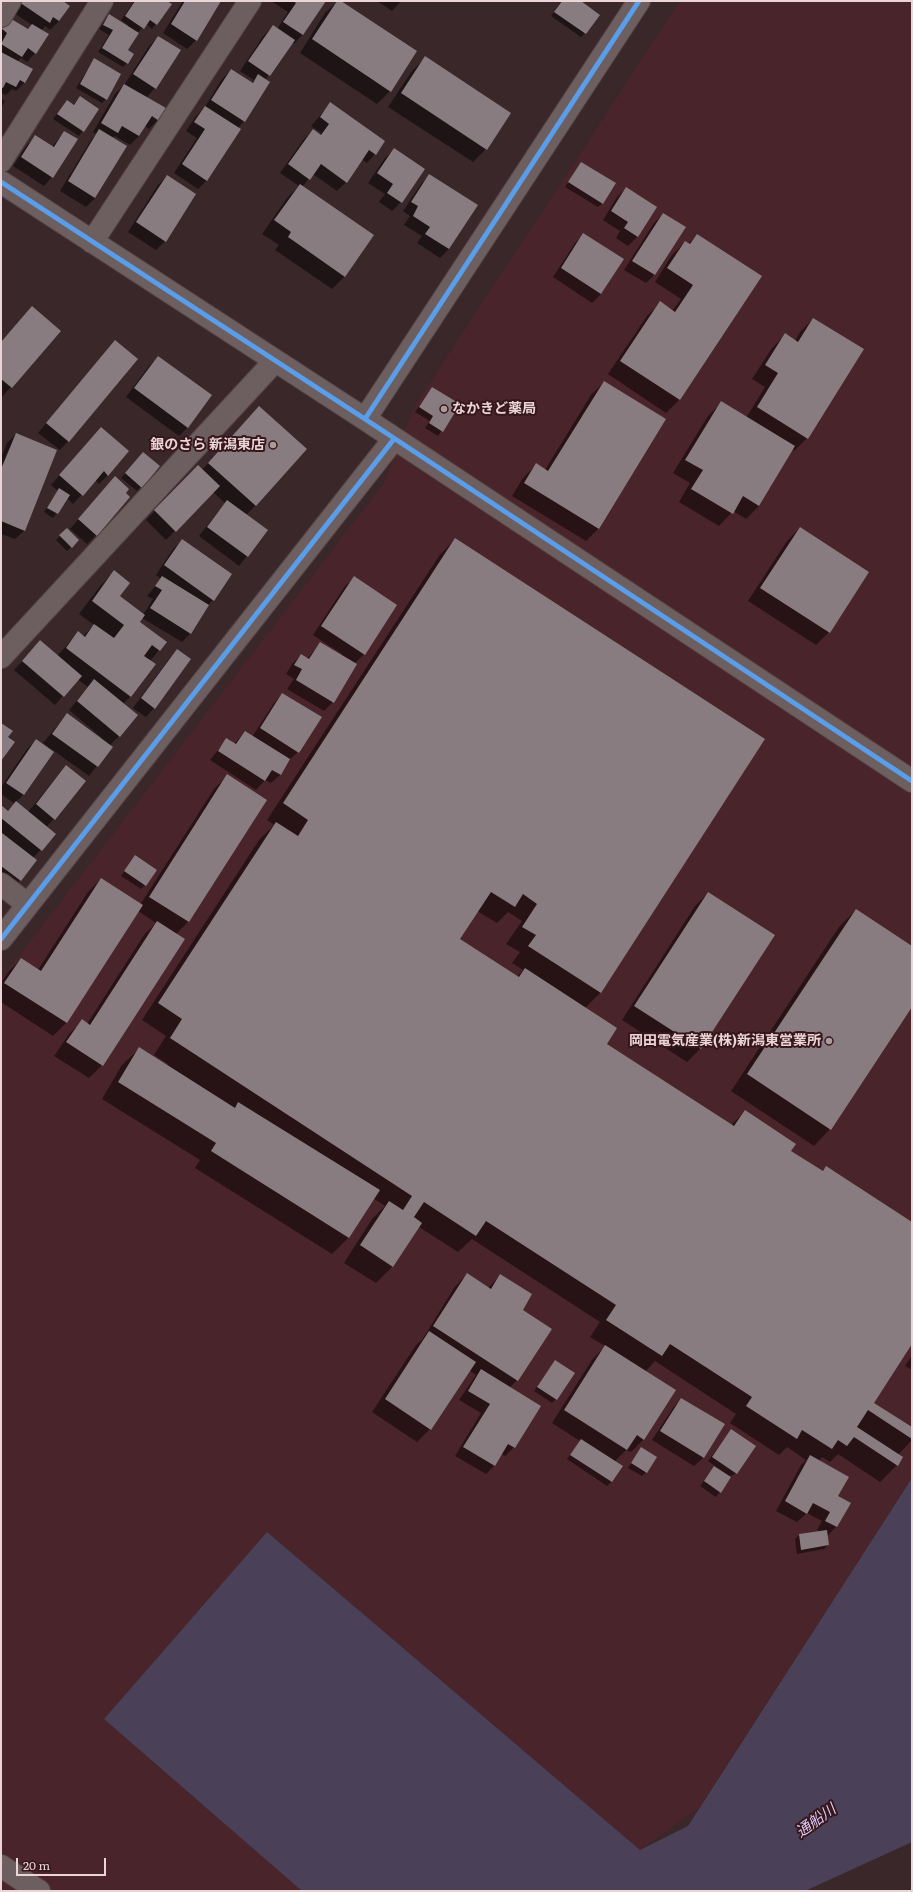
<!DOCTYPE html>
<meta charset="utf-8">
<style>
body{margin:0}
#map{position:relative;width:913px;height:1892px;overflow:hidden;background:#39272a;font-family:Literata,serif}
canvas{display:block}
.frame{position:absolute;inset:0;border:2px solid #ecd5d7;pointer-events:none}
.scale{position:absolute;left:16px;top:1858px;width:90px;height:18px;box-sizing:border-box;border:2px solid #ecd5d7;border-top:0;padding-left:5px;font-size:12px;line-height:14px;white-space:nowrap;color:#ecd5d7;-webkit-text-stroke:3px #36171b;paint-order:stroke}
</style>
<div id="map">
<canvas width="913" height="1892"></canvas>
<div class="frame"></div>
<div class="scale">20 m</div>
</div>
<script>
const ctx = document.querySelector('canvas').getContext('2d');
ctx.lineJoin = 'round';
function paint(path, color) { ctx.fillStyle = color; ctx.fill(path, 'evenodd'); }
const poly = rows => new Path2D(rows.map(r => 'M' + r).join(''));
function stroke(path, color, width, dash) { ctx.strokeStyle = color; ctx.lineWidth = width; ctx.lineCap = dash ? 'butt' : 'round'; ctx.setLineDash(dash || []); ctx.stroke(path); }
function label(font, color, halo, rows, align = 'center') {
  ctx.font = font + ' Literata,"Noto Sans JP",serif'; ctx.lineWidth = 4; ctx.setLineDash([]); ctx.textBaseline = 'middle'; ctx.strokeStyle = halo; ctx.fillStyle = color; for (const [text, x, y, turn = 0] of rows) {
    ctx.save(); ctx.translate(x, y); ctx.rotate((+turn || 0) * Math.PI / 180); ctx.textAlign = isNaN(turn) ? turn : align; if (halo) ctx.strokeText(text, 0, 0); ctx.fillText(text, 0, 0); ctx.restore();
  }
}
paint(poly([
 [680,1,912,1,912,1478,699,1808,640,1850,267,1532,104,1719,302,1891,1,1891,1,979,384,483,414,407]
]), '#49242a');
paint(poly([
 [912,1478,912,1842,805,1891,302,1891,104,1719,267,1532,640,1850,688,1826]
]), '#4a4057');
paint(poly([
 [18,1,61,1,68,6,59,21,50,30,45,26,41,31,35,53,27,62,21,58,17,62,25,82,16,91,12,89,6,95,1,93,1,25,27,30,32,25,11,11],
 [134,1,171,1,152,29,146,24,138,32,127,51,127,63,123,67,98,52,109,35,99,29,109,16,127,27,128,25,121,20],
 [183,1,218,1,196,40,187,49,163,33],
 [271,1,325,1,302,35,294,44,292,42,265,80,244,121,238,128,207,180,198,189,174,173,197,138,186,131,196,116,205,107,222,79,231,70,251,83,254,80,240,71,264,35,273,26,277,29,288,12],
 [338,1,339,1,390,91,377,104,300,53,325,13],
 [377,1,401,1,392,11],
 [561,1,579,1,585,33,581,37,551,16],
 [158,37,179,51,155,88,146,98,158,120,149,129,145,126,139,136,130,145,115,136,112,138,126,146,95,198,86,207,60,191,91,140,96,134,93,132,115,94,125,84,149,46],
 [425,58,486,149,473,162,388,107,412,71],
 [94,59,106,99,102,103,76,88],
 [80,97,98,109,79,136,53,119,67,101,73,105],
 [1,99,5,101,1,108],
 [330,104,375,154,367,163,362,159,346,182,337,191,313,174,302,187,345,276,332,289,275,250,279,245,262,234,287,198,299,186,280,173,304,139,313,130,320,135,321,133,311,126],
 [64,132,52,177,44,186,13,166,27,145,36,137,52,147],
 [394,150,401,202,392,211,379,202,385,194,368,183,385,158],
 [581,163,603,203,598,207,565,187],
 [430,175,449,249,440,258,417,243,422,236,404,225,410,216,403,211,421,184],
 [167,176,165,241,156,250,128,232,158,185],
 [626,188,656,207,637,237,628,246,616,238,620,231,603,220,617,197],
 [663,214,655,274,646,283,624,270,654,223],
 [584,234,623,259,601,294,592,303,553,277,575,243],
 [697,235,760,277,679,400,666,413,608,374,647,316,660,303,672,311,681,299,655,282,672,255,685,242,688,244],
 [32,308,60,331,2,397,1,342],
 [813,319,807,438,794,451,792,450,759,506,746,519,733,511,719,526,679,502,690,483,673,473,708,416,721,403,746,418,765,387,752,379,772,348,785,335,795,341,800,332],
 [115,341,68,441,60,450,38,433],
 [158,357,188,427,179,436,126,397,149,366],
 [604,382,599,528,586,541,512,496,523,478,536,465,545,470,591,395],
 [432,388,458,405,438,436,425,428,430,421,415,412],
 [259,407,256,505,246,515,267,531,239,566,199,536,225,503,213,492,166,540,146,520,198,466,202,470],
 [16,434,56,451,24,531,15,539,1,534,1,458,7,443],
 [92,437,108,475,99,484,95,480,73,504,67,498,53,518,44,512,58,491,51,485],
 [143,453,158,466,137,491,121,478],
 [107,486,96,535,87,544,70,529],
 [800,528,829,632,816,645,748,601,787,541],
 [67,529,78,540,67,551,56,540],
 [455,539,764,740,600,993,585,1008,605,1044,731,1125,745,1112,790,1151,822,1172,826,1167,912,1223,912,1343,873,1403,912,1428,912,1440,898,1455,897,1465,880,1482,838,1454,830,1462,822,1457,819,1461,837,1496,849,1503,836,1527,827,1536,828,1545,824,1549,797,1554,795,1539,799,1535,820,1532,817,1530,822,1521,807,1513,797,1522,776,1511,801,1465,806,1460,787,1447,779,1455,730,1423,736,1414,655,1361,645,1372,644,1439,631,1452,626,1450,614,1462,612,1481,607,1486,567,1459,580,1441,552,1423,592,1360,605,1346,590,1337,600,1322,472,1239,458,1252,419,1227,393,1266,376,1283,344,1263,372,1219,385,1206,373,1198,349,1237,332,1254,195,1168,200,1160,102,1099,122,1065,139,1049,167,1066,168,1064,154,1055,166,1036,142,1020,259,840,274,825,267,820,439,556],
 [477,911,497,923,508,912,522,921,506,944,520,952,512,963,523,970,517,977,459,939],
 [182,540,213,600,208,605,191,633,182,642,142,618,139,622,166,642,150,661,131,696,123,704,119,736,110,745,112,747,89,776,43,743,67,714,101,739,102,738,69,710,88,687,77,679,55,705,14,670,40,642,57,656,78,633,83,636,94,625,79,614,101,585,114,572,118,596,143,615,153,599,147,596,161,579,156,575,173,549],
 [354,578,364,654,354,664,356,664,333,702,324,711,287,689,294,679,286,674,292,664,301,655,307,659,320,643,341,655,342,654,313,635,345,586],
 [177,650,154,708,146,717,133,708,169,659],
 [282,694,298,752,289,760,280,775,271,783,265,780,256,790,210,760,227,739,234,744,245,732,252,737,274,703],
 [36,740,53,752,23,795,16,802,28,812,66,766,54,819,46,827,55,834,33,858,20,880,11,889,1,881,1,806,7,811,15,804,1,794,1,787,27,749],
 [227,776,265,800,188,922,176,934,184,939,102,1065,89,1078,54,1056,69,1034,82,1021,87,1024,144,935,156,923,138,911,66,1023,53,1036,1,1002,1,983,8,972,21,959,38,970,88,892,101,879,140,905,214,789],
 [135,857,145,885,141,889,121,876],
 [708,893,773,935,700,1049,687,1062,622,1020,695,906],
 [856,910,912,947,912,1006,830,1129,814,1146,731,1091,839,927],
 [467,1274,488,1288,501,1275,521,1310,517,1380,509,1388,514,1447,505,1456,501,1454,495,1465,486,1474,455,1456,481,1413,459,1400,476,1375,469,1370,430,1429,417,1442,372,1412,416,1345,422,1340,454,1288],
 [912,1355,912,1370,905,1366],
 [555,1361,556,1399,552,1403,534,1391],
 [681,1399,723,1425,703,1458,694,1466,652,1440,673,1408],
 [731,1430,736,1473,731,1476,716,1497,700,1486,715,1466,708,1461],
 [641,1448,646,1472,642,1476,628,1468]
]), '#0007');
paint(poly([
 [20,1,63,1,70,6,59,21,53,17,50,23,19,2],
 [135,1,167,1,172,4,157,25,150,20,144,29,125,16],
 [185,1,221,1,197,41,171,24],
 [293,1,326,1,303,35,283,22,296,3],
 [337,1,341,1,417,51,391,92,312,39],
 [562,1,581,1,600,15,586,34,554,12],
 [109,14,139,33,128,50,134,54,128,64,102,48,113,30,103,25],
 [8,17,28,29,32,24,49,34,36,54,28,48,22,57,1,44,7,33,1,28],
 [273,25,295,40,270,76,248,61],
 [158,36,181,50,156,89,133,74],
 [1,52,33,69,25,83,20,80,16,87,6,82,3,88,1,87],
 [425,56,511,113,487,150,401,93],
 [94,58,121,74,107,100,80,84],
 [231,69,253,83,258,74,270,82,245,122,211,100],
 [124,84,166,108,159,121,152,116,139,136,122,126,118,133,101,123],
 [80,96,99,109,84,132,57,114,67,100,74,105],
 [330,102,385,141,376,155,369,150,347,183,321,164,310,180,288,164,313,129,321,135,329,124,320,117],
 [205,106,241,129,207,181,182,164,205,129,194,122],
 [99,129,127,146,95,198,68,181],
 [64,131,78,139,53,178,21,157,35,135,54,147],
 [394,148,425,169,402,203,387,193,393,184,377,173],
 [581,162,616,183,603,204,568,182],
 [429,174,478,205,449,249,425,234,430,227,413,216,418,206,411,202],
 [167,175,196,194,166,242,136,222],
 [300,184,374,235,345,277,288,237,291,232,274,220],
 [626,187,657,207,638,237,624,228,628,222,611,211],
 [663,213,686,227,655,275,632,261],
 [583,233,624,259,601,294,561,268],
 [697,234,762,276,680,400,620,361,660,301,675,312,693,285,667,268,685,241,690,244],
 [32,306,61,331,12,388,1,379,1,342],
 [813,318,864,349,808,439,757,407,778,373,765,365,785,333,798,342],
 [115,340,138,359,69,442,46,423],
 [158,356,212,395,188,428,134,388],
 [604,381,666,419,599,529,524,483,536,463,548,471],
 [432,387,460,404,443,432,429,423,433,416,419,407],
 [721,401,795,446,759,506,743,496,733,514,691,489,703,470,685,460],
 [259,406,307,449,256,506,208,463],
 [101,427,129,451,108,476,104,471,83,496,59,475],
 [16,433,57,450,25,531,1,521,1,469],
 [143,452,160,466,142,488,125,473],
 [198,465,220,486,176,532,154,510],
 [115,476,129,489,126,493,130,497,97,536,78,519],
 [59,488,70,495,58,514,47,508],
 [227,500,268,530,248,557,207,527],
 [800,527,869,572,830,633,760,588],
 [67,528,79,540,72,548,59,535],
 [455,538,765,739,601,993,528,946,536,935,522,927,537,904,523,894,515,907,491,892,460,939,519,977,525,968,617,1028,607,1044,734,1126,745,1110,796,1144,791,1151,823,1171,826,1166,912,1222,912,1344,874,1403,912,1427,912,1439,868,1410,857,1427,903,1457,898,1466,854,1437,847,1446,838,1440,832,1449,802,1430,797,1439,746,1406,752,1397,670,1344,662,1356,606,1320,616,1305,486,1221,476,1236,424,1202,414,1217,422,1223,393,1267,360,1245,389,1201,403,1210,412,1196,170,1038,182,1019,158,1003,276,822,298,836,308,820,283,803],
 [182,539,232,574,214,601,164,565],
 [114,570,130,583,120,596,145,615,140,622,167,642,160,651,152,645,144,656,156,664,131,697,66,648,78,631,85,637,94,624,114,638,124,625,92,601],
 [162,576,209,605,191,634,150,608,162,590,155,586],
 [354,576,397,605,365,655,321,626],
 [40,640,82,676,64,697,22,661],
 [320,642,357,664,334,703,296,680,302,669,294,665,301,654,309,659],
 [177,649,191,659,155,709,141,698],
 [94,679,138,715,120,737,77,701],
 [282,693,322,717,299,753,260,728],
 [67,713,113,747,98,767,52,734],
 [1,723,13,731,8,737,15,742,1,761],
 [245,731,290,759,281,775,272,770,265,781,218,751,226,738,236,744],
 [36,739,54,752,24,795,6,783],
 [66,765,86,781,55,820,36,804],
 [227,774,267,800,189,922,149,897],
 [16,801,56,834,42,851,1,818,1,805,8,811],
 [2,833,37,860,21,881,1,866],
 [135,855,157,870,146,886,124,871],
 [101,878,143,905,67,1023,4,983,21,958,41,971],
 [708,892,775,935,701,1049,634,1006],
 [856,909,912,946,912,1007,831,1130,747,1074],
 [157,921,185,939,103,1066,66,1042,82,1019,90,1025],
 [139,1047,235,1108,238,1102,380,1190,349,1238,211,1151,216,1143,118,1082],
 [467,1273,491,1289,500,1274,532,1294,523,1310,552,1329,518,1381,433,1326],
 [429,1331,476,1362,431,1430,385,1399],
 [605,1345,676,1390,644,1440,637,1435,627,1450,564,1410],
 [555,1360,575,1373,557,1400,537,1387],
 [481,1369,541,1406,515,1448,508,1444,495,1466,463,1447,490,1404,468,1391],
 [681,1398,725,1424,704,1458,660,1431],
 [731,1429,756,1446,737,1474,712,1457],
 [581,1439,623,1466,612,1482,570,1455],
 [641,1447,657,1457,647,1473,631,1463],
 [810,1455,849,1477,838,1496,851,1503,837,1527,825,1521,830,1512,813,1503,807,1514,785,1501],
 [714,1466,731,1477,721,1493,704,1481],
 [827,1530,829,1545,801,1550,799,1534]
]), '#897c81');
const minor = poly([
 [1,16,10,1],
 [1,161,102,1],
 [1,182,365,419,912,781],
 [92,242,250,1],
 [365,419,639,1],
 [1,657,275,361],
 [1,884,27,904],
 [1,939,394,439],
 [1,1866,39,1891]
]);
stroke(minor, '#544447', 24);
stroke(minor, '#6d5e60', 22);
stroke(poly([
 [1,182,365,419,912,781],
 [365,419,639,1],
 [1,939,394,439]
]), '#5a9eea', 5);
for (const [x, y, r, color] of [
 [444,409,4,"#ad989a"],
 [273,445,4,"#ad989a"],
 [829,1041,4,"#ad989a"]
]) { const dot = new Path2D(); dot.arc(x, y, r, 0, 2 * Math.PI); ctx.fillStyle = color; ctx.fill(dot); stroke(dot, '#36171b', 1.5); }
label('bold 14px', '#ecd5d7', '#36171b', [
 ["なかきど薬局",452,409,"left"],
 ["銀のさら 新潟東店",265,445],
 ["岡田電気産業(株)新潟東営業所",821,1041]
], 'right');
label('italic 15px', '#dac8f9', '#36171b', [
 ["通船川",816,1821,-36]
]);
</script>
